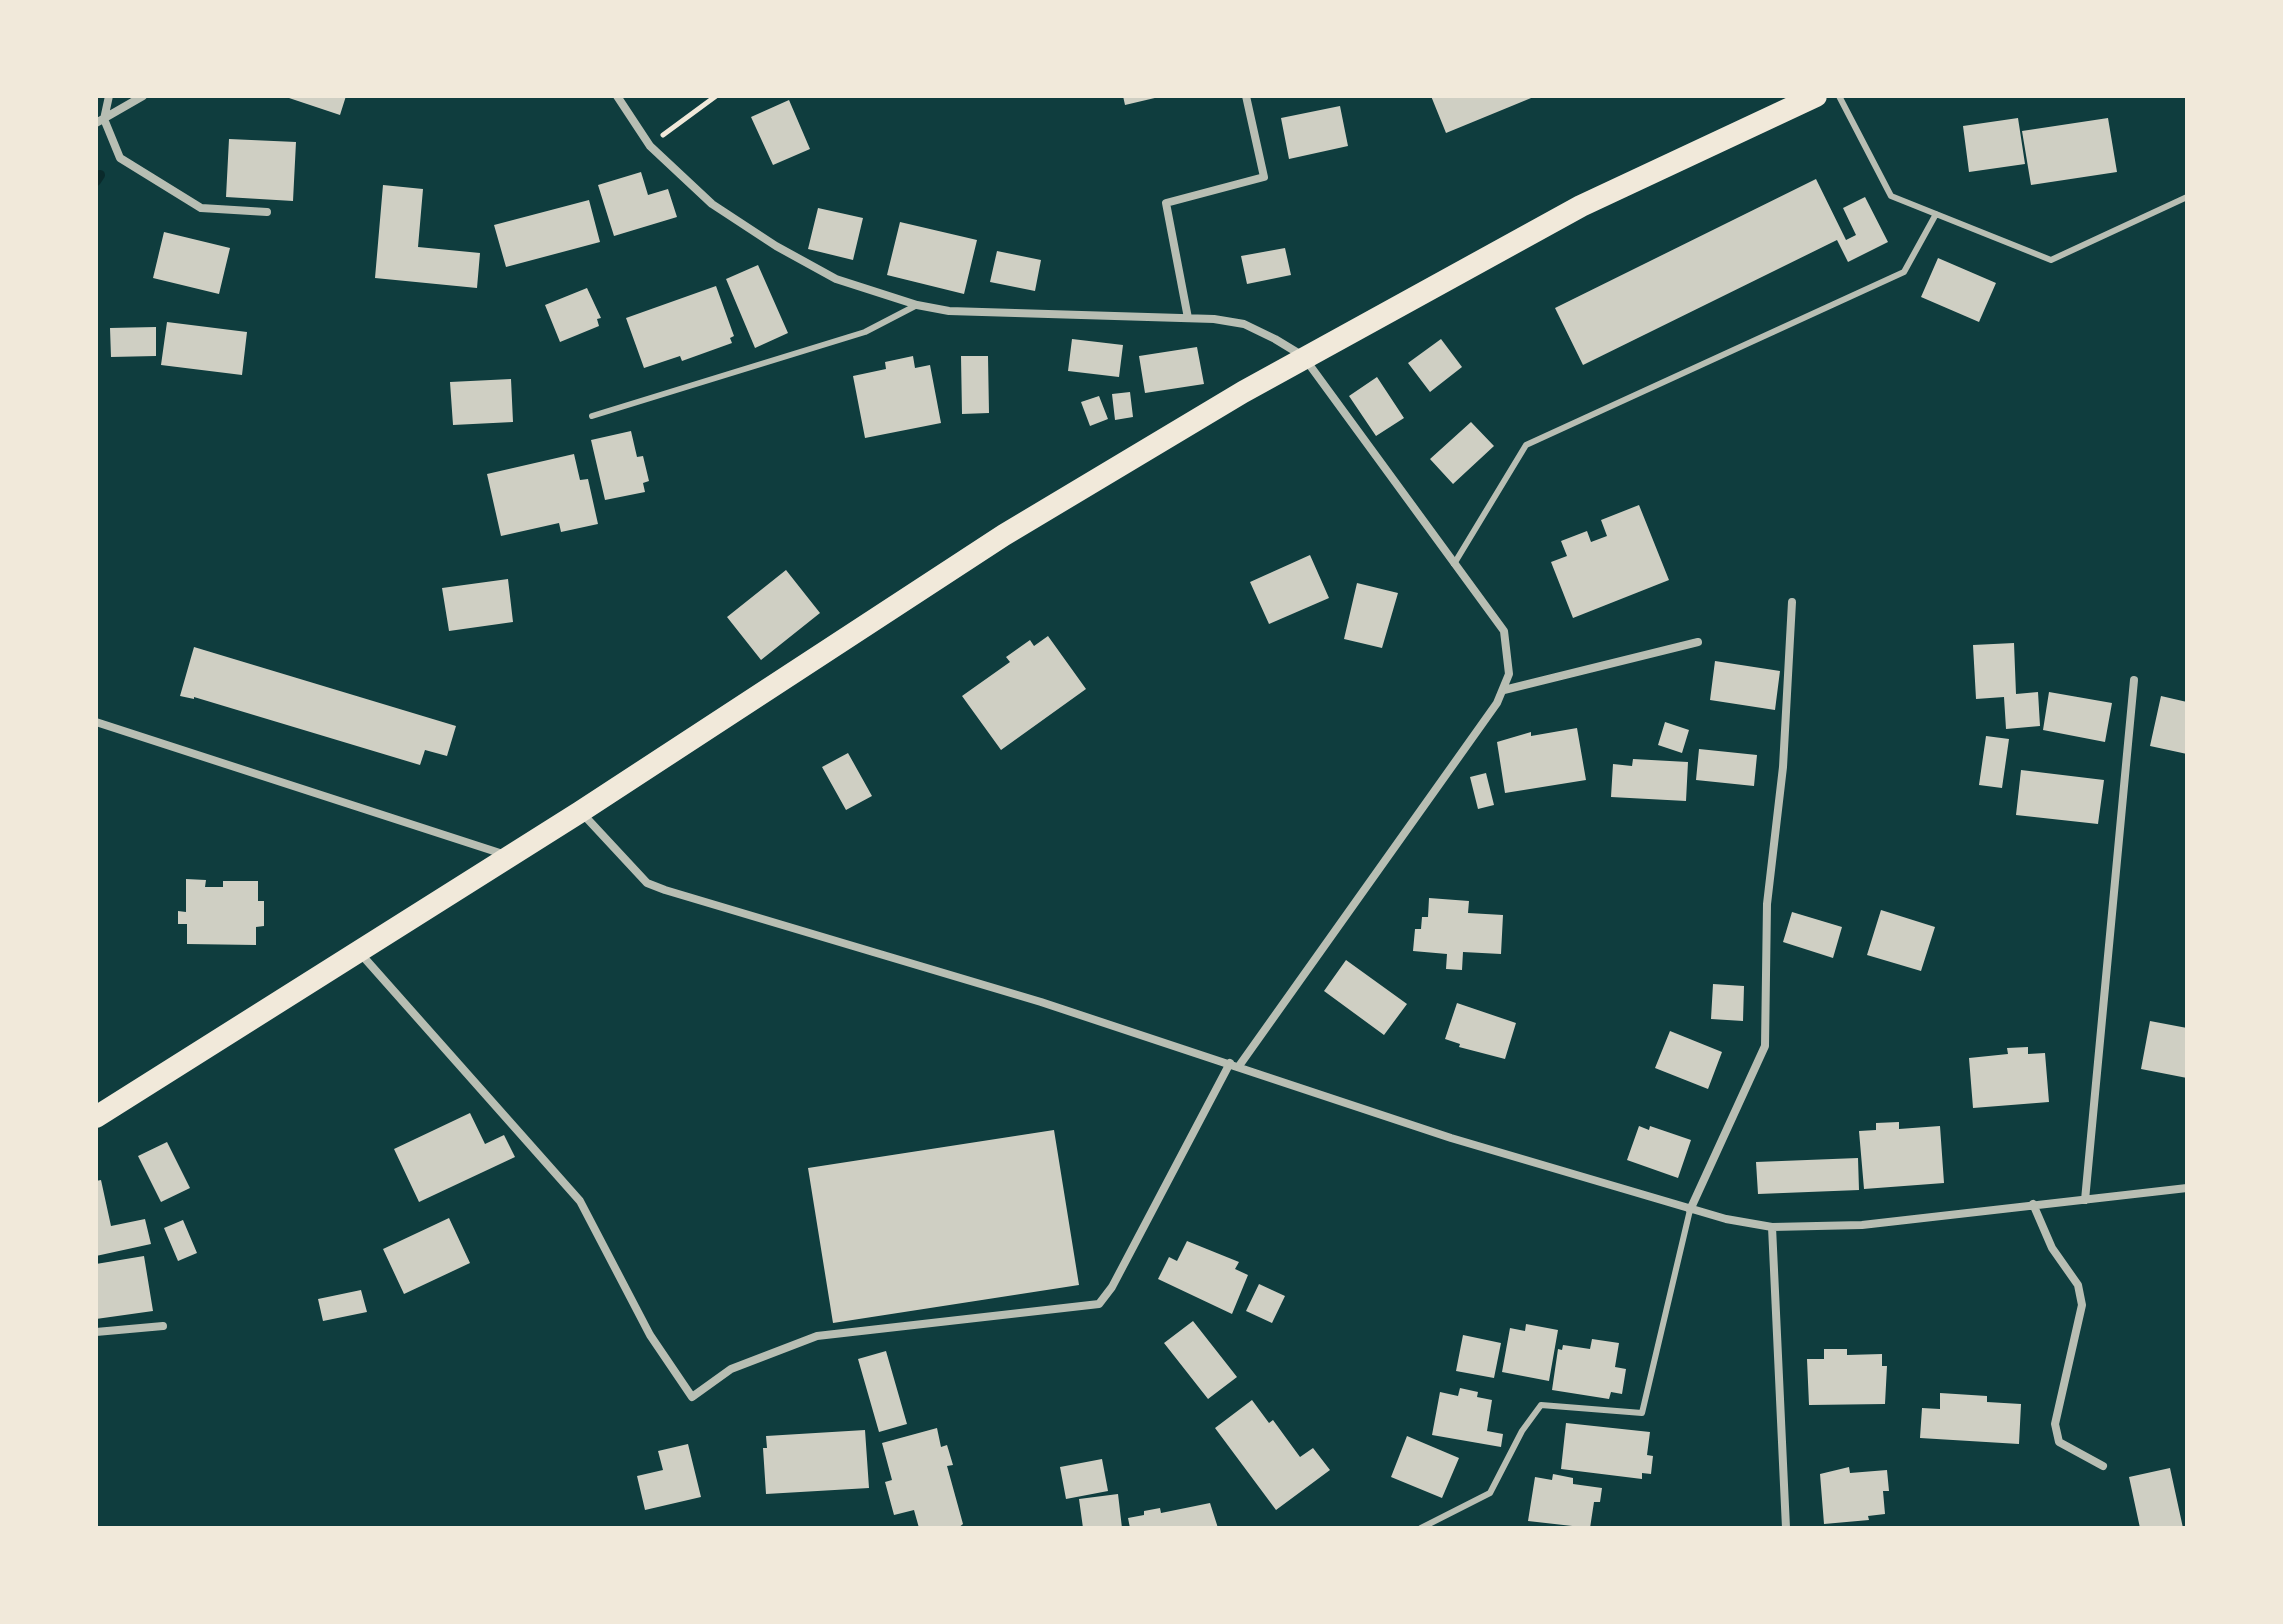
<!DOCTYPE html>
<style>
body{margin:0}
#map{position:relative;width:2283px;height:1624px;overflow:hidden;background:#0f3d3e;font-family:Quicksand,sans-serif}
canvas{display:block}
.frame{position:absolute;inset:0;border:98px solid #f1e9da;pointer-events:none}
</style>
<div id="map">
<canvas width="2283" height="1624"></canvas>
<div class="frame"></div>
</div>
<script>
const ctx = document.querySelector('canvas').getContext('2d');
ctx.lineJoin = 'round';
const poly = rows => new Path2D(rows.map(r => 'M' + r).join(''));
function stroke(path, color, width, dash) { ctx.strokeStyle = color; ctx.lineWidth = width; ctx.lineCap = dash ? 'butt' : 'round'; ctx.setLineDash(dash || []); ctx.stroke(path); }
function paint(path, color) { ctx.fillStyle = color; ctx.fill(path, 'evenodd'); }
stroke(poly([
 [96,181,100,175]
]), '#0a2a2b', 10);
paint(poly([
 [283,96,346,96,340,115],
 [1123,96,1159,96,1159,97,1125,105],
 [1431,96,1536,96,1446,133],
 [789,100,810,149,773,165,751,117],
 [1340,106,1348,146,1289,159,1281,118],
 [2018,118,2025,164,1969,172,1963,126],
 [2108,118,2117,172,2031,185,2022,131],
 [229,139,296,142,293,201,226,197],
 [641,172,648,195,668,189,677,217,614,236,598,185],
 [1816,179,1846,240,1856,235,1843,208,1865,197,1888,242,1848,262,1837,240,1583,365,1555,308],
 [383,185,423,189,418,247,480,253,477,288,375,278],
 [589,200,600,242,506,267,494,225],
 [818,208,863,218,853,260,808,249],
 [900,222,977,240,964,294,887,275],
 [164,232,230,248,219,294,153,278],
 [1285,248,1291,275,1247,284,1241,256],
 [997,251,1041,260,1035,291,990,282],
 [1938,258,1996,283,1979,322,1921,297],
 [758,265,788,333,755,348,726,279],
 [716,286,734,336,730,338,732,343,682,361,680,356,644,368,626,318],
 [587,288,601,318,597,319,599,326,560,342,545,305],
 [167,322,247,332,242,375,161,365],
 [156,327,156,356,111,357,110,328],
 [1072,339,1123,345,1119,377,1068,371],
 [1441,339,1462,367,1430,392,1408,363],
 [1197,347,1204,384,1145,393,1139,356],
 [913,356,915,368,930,365,941,423,865,438,853,376,886,369,885,362],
 [961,356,988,356,989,413,962,414],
 [1377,377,1404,418,1376,436,1349,396],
 [511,379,513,422,453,425,450,382],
 [1130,392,1133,417,1115,420,1112,394],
 [1099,396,1108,419,1090,426,1081,402],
 [1471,422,1494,446,1453,484,1430,459],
 [631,431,637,457,643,456,649,481,643,483,645,492,605,500,591,440],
 [574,454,580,480,588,479,598,524,561,532,559,523,501,536,487,474],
 [1639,505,1669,580,1573,618,1551,562,1567,556,1561,541,1587,531,1591,542,1607,536,1601,520],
 [1310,555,1329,598,1269,624,1250,582],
 [786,570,820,613,761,660,727,617],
 [508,579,513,622,449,631,442,588],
 [1357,583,1398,593,1382,648,1344,639],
 [1048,636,1086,689,1001,750,962,696,1010,662,1006,657,1030,640,1034,646],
 [2014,643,2016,694,2038,692,2040,726,2006,729,2004,697,1976,699,1973,645],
 [194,647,456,726,447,756,425,750,420,765,194,697,194,699,180,696],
 [1715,661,1780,671,1775,710,1710,700],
 [2049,692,2112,703,2105,742,2043,730],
 [2161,696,2187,702,2187,754,2150,746],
 [1665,722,1689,730,1682,753,1658,745],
 [1577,728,1586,780,1505,793,1497,742,1531,732,1531,736],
 [1986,736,2009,739,2002,788,1979,785],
 [1699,749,1757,755,1754,786,1696,780],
 [848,753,872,796,846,810,822,767],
 [1633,759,1688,762,1686,801,1611,797,1613,764,1632,766],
 [2021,770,2104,780,2098,824,2016,815],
 [1486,773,1494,805,1478,809,1470,777],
 [186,879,206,880,205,887,223,887,223,881,258,881,258,901,264,901,264,926,256,927,256,945,187,944,187,924,178,924,178,911,186,912],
 [1429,898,1469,901,1468,913,1503,915,1501,954,1463,952,1462,970,1446,969,1447,954,1413,951,1415,929,1421,929,1422,917,1428,917],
 [1881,910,1935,927,1921,971,1867,955],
 [1792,912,1842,927,1833,958,1783,942],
 [1346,960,1407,1004,1384,1035,1324,991],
 [1713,984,1744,986,1743,1021,1711,1019],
 [1457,1003,1516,1023,1505,1059,1459,1047,1460,1044,1445,1039],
 [2150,1021,2187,1028,2187,1078,2141,1069],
 [1670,1031,1722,1052,1708,1089,1655,1068],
 [2028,1047,2028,1054,2045,1053,2049,1102,1973,1108,1969,1058,2008,1054,2007,1048],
 [470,1113,485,1144,504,1135,515,1157,419,1202,394,1149],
 [1899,1122,1899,1129,1940,1126,1944,1183,1864,1189,1859,1131,1876,1130,1876,1123],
 [1639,1126,1649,1130,1650,1126,1691,1140,1678,1178,1627,1160],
 [1054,1130,1079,1285,833,1323,808,1168],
 [167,1142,190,1188,161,1202,138,1156],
 [1858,1158,1859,1190,1758,1194,1756,1162],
 [101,1180,111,1226,145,1219,151,1244,96,1256,96,1181],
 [449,1218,470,1263,404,1294,383,1249],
 [183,1220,197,1253,178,1261,164,1228],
 [1187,1241,1239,1262,1235,1269,1248,1275,1232,1314,1158,1279,1169,1257,1177,1261],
 [144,1256,153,1311,96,1319,96,1264],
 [1259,1284,1285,1296,1272,1323,1246,1311],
 [361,1290,367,1312,323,1321,318,1299],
 [1193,1321,1237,1377,1208,1399,1164,1343],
 [1526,1324,1558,1330,1549,1381,1502,1372,1510,1328,1525,1331],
 [1463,1335,1501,1343,1494,1378,1456,1371],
 [1592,1339,1619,1343,1615,1367,1626,1369,1622,1394,1611,1392,1609,1399,1552,1390,1558,1349,1562,1350,1563,1345,1590,1349],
 [1824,1349,1847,1349,1847,1355,1882,1354,1882,1366,1887,1366,1885,1404,1809,1405,1807,1359,1824,1359],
 [886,1351,907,1424,879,1432,858,1359],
 [1460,1388,1478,1392,1477,1397,1492,1400,1487,1431,1503,1434,1501,1447,1432,1435,1440,1392,1458,1396],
 [1940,1393,1987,1396,1987,1402,2021,1404,2019,1444,1920,1438,1922,1408,1940,1409],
 [1252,1400,1269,1423,1273,1420,1300,1457,1313,1448,1330,1470,1276,1510,1215,1428],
 [1566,1423,1650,1432,1647,1455,1653,1456,1651,1474,1642,1473,1642,1479,1561,1469],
 [937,1428,941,1447,947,1445,953,1465,947,1466,963,1524,958,1528,919,1528,914,1510,894,1515,885,1482,892,1480,882,1443],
 [865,1430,869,1488,766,1494,763,1448,767,1448,766,1436],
 [1407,1436,1459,1458,1442,1498,1391,1477],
 [688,1444,701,1497,645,1510,637,1476,663,1470,658,1451],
 [1102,1459,1108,1491,1066,1499,1060,1467],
 [1849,1467,1850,1473,1887,1470,1889,1491,1883,1491,1885,1514,1868,1516,1869,1520,1824,1524,1820,1474],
 [2170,1468,2183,1528,2140,1528,2129,1477],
 [1553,1474,1573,1478,1573,1484,1602,1488,1600,1502,1594,1502,1590,1528,1528,1521,1535,1477,1552,1480],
 [1118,1494,1122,1528,1083,1528,1079,1499],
 [1210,1503,1218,1528,1130,1528,1128,1518,1144,1515,1144,1511,1160,1508,1161,1513]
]), '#cfcfc3');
stroke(poly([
 [663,135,716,96]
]), '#f1e9da', 5);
stroke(poly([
 [1839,96,1891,196,2051,260,2187,197],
 [592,416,865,332,917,305],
 [1454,564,1526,445,1904,272,1936,214],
 [1421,1528,1490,1493,1522,1431,1541,1405,1642,1413,1690,1210]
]), '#b8beb3', 6);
stroke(poly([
 [109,96,104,119,120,158,201,208,267,212],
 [617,96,650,146,712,204,776,246,836,279,917,305,949,311,1214,319,1244,324,1275,339,1303,356,1504,631,1509,674,1497,703,1239,1066],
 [96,123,143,96],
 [1188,318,1166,203,1264,177,1246,96],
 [1504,690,1698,642],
 [96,722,506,855],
 [581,812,647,883,665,890,1041,1002,1451,1138,1726,1219,1772,1227,1862,1225,2187,1188],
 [360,953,580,1201,650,1335,692,1397,731,1369,817,1336,1099,1304,1112,1287,1230,1063],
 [2085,1200,2134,680],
 [2033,1204,2052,1248,2078,1285,2082,1305,2055,1424,2059,1442,2103,1466],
 [1690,1210,1765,1046,1767,904,1783,767,1792,602],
 [1772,1227,1786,1528],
 [96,1332,163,1326]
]), '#b8beb3', 8);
stroke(poly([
 [96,1117,580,812,1004,535,1243,392,1581,206,1816,96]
]), '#f1e9da', 22);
</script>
